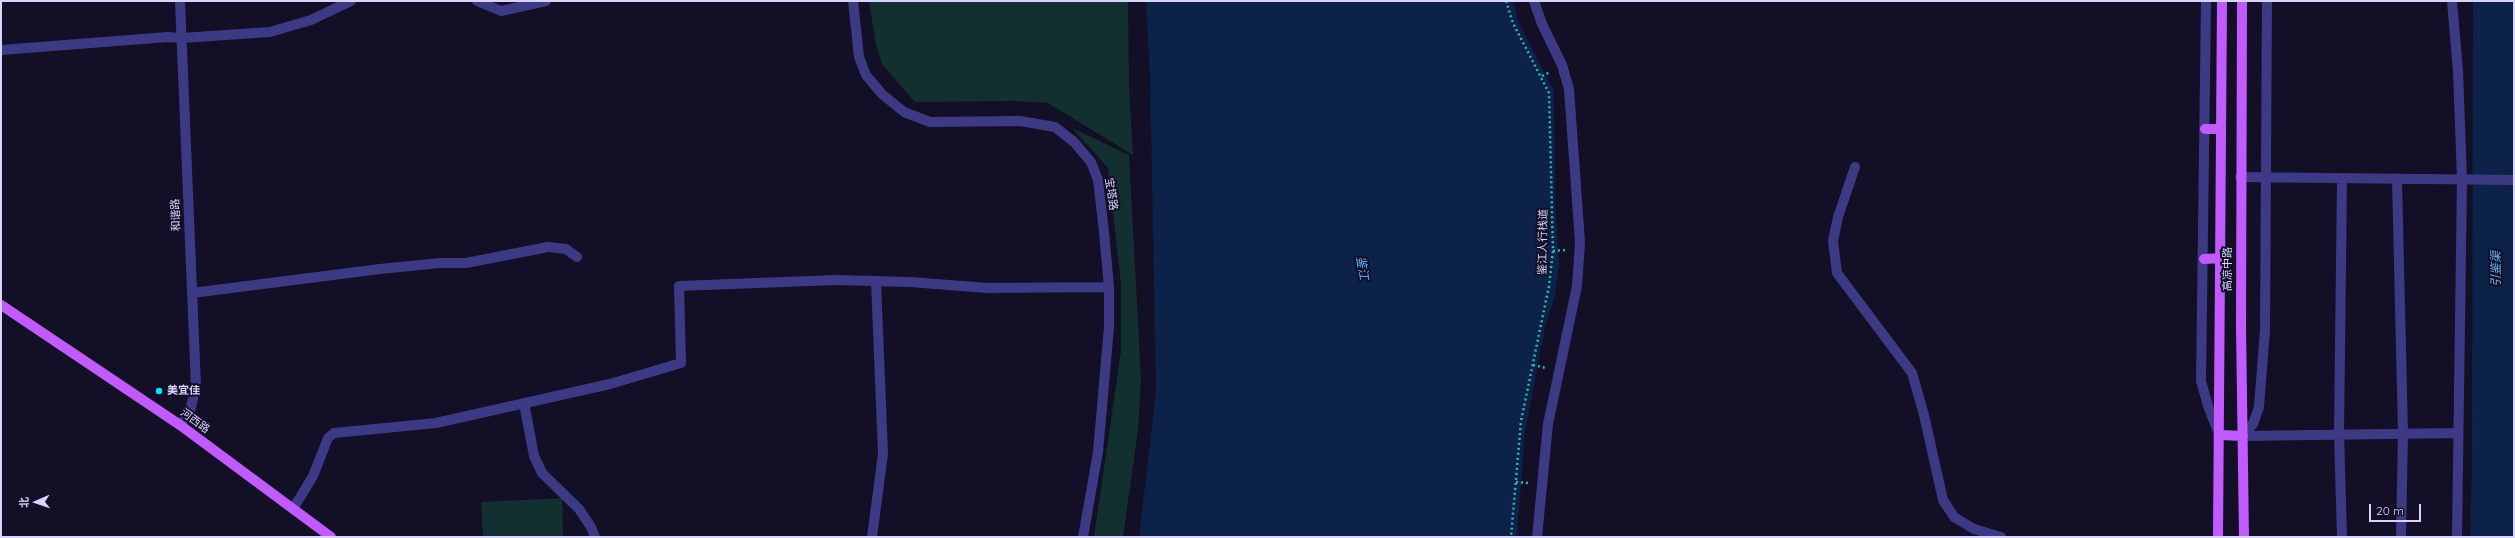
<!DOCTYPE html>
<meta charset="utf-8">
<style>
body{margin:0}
#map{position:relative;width:2515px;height:538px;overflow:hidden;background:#130f26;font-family:Quicksand,"Noto Sans SC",sans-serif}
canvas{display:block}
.frame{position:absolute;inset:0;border:2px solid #d9d4ff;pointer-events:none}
.north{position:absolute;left:16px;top:482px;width:40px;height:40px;-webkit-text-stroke:3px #130f26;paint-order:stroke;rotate:268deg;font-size:11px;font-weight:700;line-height:16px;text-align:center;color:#d9d4ff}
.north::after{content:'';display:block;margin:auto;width:14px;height:18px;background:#d9d4ff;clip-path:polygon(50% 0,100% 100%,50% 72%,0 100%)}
.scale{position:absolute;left:2369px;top:504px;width:52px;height:18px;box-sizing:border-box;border:2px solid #d9d4ff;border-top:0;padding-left:5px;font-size:12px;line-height:14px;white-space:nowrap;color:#d9d4ff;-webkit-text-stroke:3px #130f26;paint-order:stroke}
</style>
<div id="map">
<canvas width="2515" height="538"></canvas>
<div class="frame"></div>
<div class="north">北</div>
<div class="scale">20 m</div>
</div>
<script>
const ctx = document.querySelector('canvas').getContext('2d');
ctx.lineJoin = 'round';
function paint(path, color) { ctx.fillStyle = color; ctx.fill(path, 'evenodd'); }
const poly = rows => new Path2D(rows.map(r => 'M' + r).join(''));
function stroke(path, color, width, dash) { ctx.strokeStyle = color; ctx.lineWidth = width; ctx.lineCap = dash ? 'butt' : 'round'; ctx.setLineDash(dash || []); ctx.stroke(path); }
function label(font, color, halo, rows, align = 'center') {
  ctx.font = font + ' Quicksand,"Noto Sans SC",sans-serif'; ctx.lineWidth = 4; ctx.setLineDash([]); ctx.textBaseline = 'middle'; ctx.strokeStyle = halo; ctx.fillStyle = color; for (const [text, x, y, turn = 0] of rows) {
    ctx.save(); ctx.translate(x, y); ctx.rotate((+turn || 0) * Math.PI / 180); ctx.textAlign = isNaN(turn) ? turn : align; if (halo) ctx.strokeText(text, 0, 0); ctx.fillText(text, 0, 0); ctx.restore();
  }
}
paint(poly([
 [869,1,1128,1,1129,87,1133,155,1048,103,1016,101,915,102,882,64,876,45],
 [1072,128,1129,155,1141,379,1138,430,1123,537,1094,537,1121,351,1121,284,1108,168],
 [562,498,563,537,483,537,481,502]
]), '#12302f');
paint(poly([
 [1146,1,1513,1,1518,21,1554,91,1555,196,1559,263,1555,295,1545,327,1525,432,1517,537,1139,537,1156,391,1150,78],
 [2473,1,2514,1,2514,537,2470,537,2472,462]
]), '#0c2248');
stroke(poly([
 [1506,1,1513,23,1549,93,1553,251,1549,286,1521,421,1511,537],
 [1542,76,1550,72],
 [1553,251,1566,250],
 [1533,365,1546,368],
 [1516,482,1529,483]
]), '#2fb8b0', 2.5, [2, 3]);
stroke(poly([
 [180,1,196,386,190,411,180,425],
 [477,1,501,11,546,1],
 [853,1,859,57,866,75,882,94,904,112,930,122,1020,121,1055,127,1074,142,1091,162,1098,180,1104,232,1109,287,1109,327,1098,452,1083,537],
 [1534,1,1542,24,1562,65,1569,89,1580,242,1577,286,1548,424,1537,537],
 [2206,1,2201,381,2208,406,2219,434],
 [2452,1,2458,71,2462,179,2457,537],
 [1,50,168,37,182,38,270,32,311,20,351,1],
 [1855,167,1838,217,1833,241,1837,273,1912,373,1924,415,1943,500,1954,517,1974,529,2001,537],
 [2240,177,2514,180],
 [2397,179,2403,433,2401,537],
 [192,293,380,269,440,263,466,263,548,247,566,249,577,257],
 [524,403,534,456,542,473,579,509,591,527,595,537],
 [2243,436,2253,424,2259,407,2265,330,2267,1],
 [2243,436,2457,433],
 [293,509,313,476,328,438,334,433,436,423,610,384,681,363,679,286,836,280,910,282,988,288,1109,287],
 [872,537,883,454,876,281],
 [2342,537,2339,434,2342,178]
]), '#3d3a85', 10);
stroke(poly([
 [2242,1,2241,326,2244,537],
 [2205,129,2221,129],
 [2204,259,2220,258],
 [1,305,180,425,331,537],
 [2220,435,2243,436],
 [2218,537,2222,1]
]), '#c25bff', 10);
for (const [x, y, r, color] of [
 [159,391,4,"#00e5ff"]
]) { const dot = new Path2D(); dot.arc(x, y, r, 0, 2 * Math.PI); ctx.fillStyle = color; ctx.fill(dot); stroke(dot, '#130f26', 1.5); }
label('11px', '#d9d4ff', '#130f26', [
 ["宝塔路",1111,194,81],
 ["和谐路",176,215,-92],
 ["鉴江人行栈道",1543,242,-89],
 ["高凉中路",2228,269,-90],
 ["河西路",195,421,36]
]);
label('bold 11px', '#d9d4ff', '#130f26', [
 ["美宜佳",167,391]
], 'left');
label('italic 12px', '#62b6ff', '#130f26', [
 ["鉴江",1362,268,81],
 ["引鉴渠",2496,269,-90]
]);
</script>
